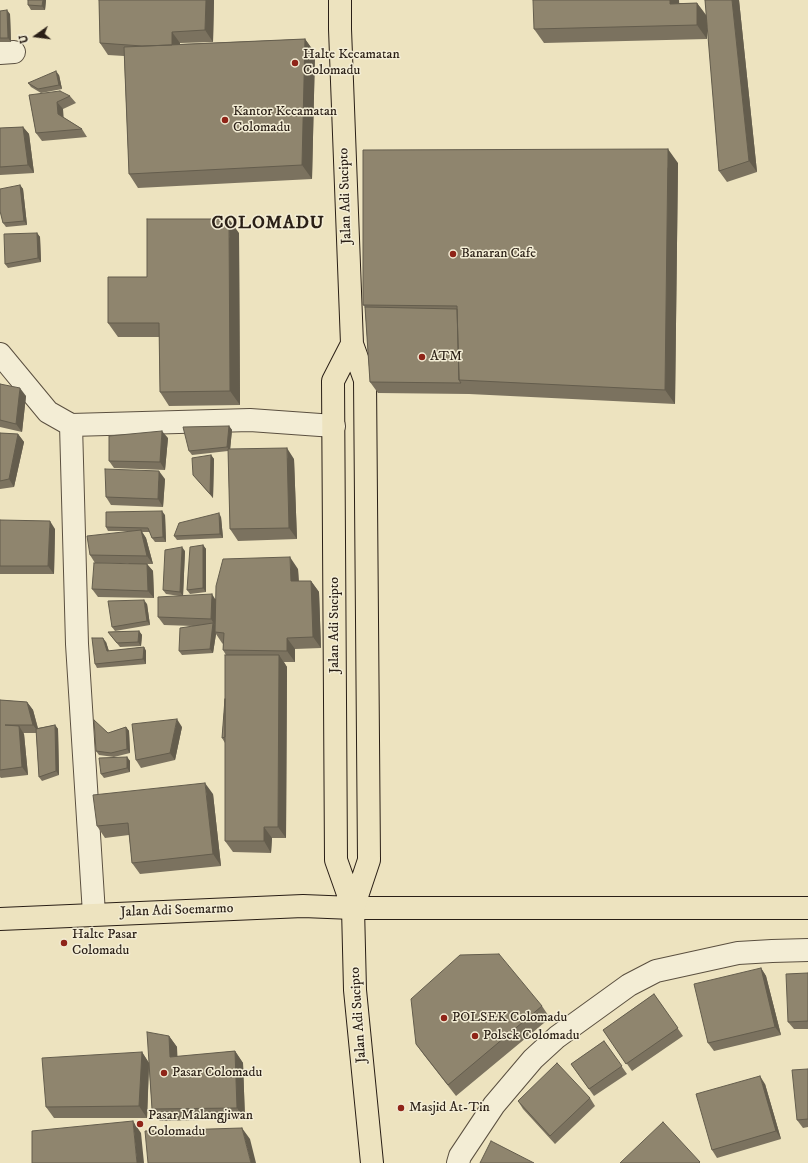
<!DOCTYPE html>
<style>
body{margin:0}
#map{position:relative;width:808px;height:1163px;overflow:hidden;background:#ede3bf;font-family:"IM FELL DW Pica",serif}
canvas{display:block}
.north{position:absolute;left:16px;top:16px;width:40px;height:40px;-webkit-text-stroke:3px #f3edd5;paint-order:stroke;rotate:256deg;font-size:11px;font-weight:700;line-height:16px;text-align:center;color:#2a1f16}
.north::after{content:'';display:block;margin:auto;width:14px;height:18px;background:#2a1f16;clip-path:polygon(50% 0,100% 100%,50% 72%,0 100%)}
</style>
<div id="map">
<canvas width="808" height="1163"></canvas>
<div class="north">U</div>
</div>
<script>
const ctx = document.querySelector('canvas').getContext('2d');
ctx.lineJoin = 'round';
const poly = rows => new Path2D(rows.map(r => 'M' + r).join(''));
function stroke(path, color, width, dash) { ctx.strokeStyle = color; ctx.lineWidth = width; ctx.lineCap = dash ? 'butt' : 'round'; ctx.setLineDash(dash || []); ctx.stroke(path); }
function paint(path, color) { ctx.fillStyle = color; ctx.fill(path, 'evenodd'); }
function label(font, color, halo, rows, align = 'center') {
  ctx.font = font + ' "IM FELL DW Pica",serif'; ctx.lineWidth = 3; ctx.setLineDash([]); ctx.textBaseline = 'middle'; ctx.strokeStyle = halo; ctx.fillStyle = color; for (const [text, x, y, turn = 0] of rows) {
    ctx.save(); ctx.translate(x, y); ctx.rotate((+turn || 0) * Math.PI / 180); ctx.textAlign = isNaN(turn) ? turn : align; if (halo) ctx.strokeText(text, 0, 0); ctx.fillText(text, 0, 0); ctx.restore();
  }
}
const minor = poly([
 [0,53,14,52],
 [0,354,48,412,71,425,250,420,334,426],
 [71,425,77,644,94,914],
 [458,1163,460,1156,494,1105,533,1059,557,1037,629,985,656,971,738,953,772,951,808,950]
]);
const major = poly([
 [372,1163,355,990,353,908,808,908]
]);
const highway = poly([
 [340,0,340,29,352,344,365,380,369,860,353,908],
 [352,344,333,381,336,860,353,908],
 [0,919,303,906,353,908]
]);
stroke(minor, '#5b5040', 24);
stroke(major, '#2a1f16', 24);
stroke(highway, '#2a1f16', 24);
stroke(minor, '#f3edd5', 22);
stroke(major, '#ede3bf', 22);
stroke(highway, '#ede3bf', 22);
paint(poly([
 [46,0,45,10,31,10,28,5],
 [99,0,214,0,213,42,180,43,180,44,305,39,315,53,312,179,138,188,129,174,124,56,108,55,100,43],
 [705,0,739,0,757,172,727,182,719,171,707,21,707,39,544,43,534,29,679,3,697,3,707,16],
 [0,11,10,14,11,42,0,42],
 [59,75,62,89,41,93,31,87,28,83],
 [29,95,70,96,76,103,63,109,63,117,82,129,87,137,42,141,36,133],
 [23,127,29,134,34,173,0,175,0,128],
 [678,163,675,404,469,394,378,393,370,382,365,307,363,305],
 [20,185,23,189,27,225,6,227,3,223],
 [37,233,40,237,41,262,8,268,5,264],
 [239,233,240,405,169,406,160,392,159,337,118,337,108,323,147,277],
 [0,384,26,396,22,432,0,427],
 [229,426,232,430,230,449,294,459,297,539,238,541,230,529,228,451,192,455,189,451],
 [0,433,18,434,24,442,14,487,0,489],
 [168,438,165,470,114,468,109,461],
 [211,455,214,459,213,498,193,475],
 [165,479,163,507,111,505,106,497],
 [165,515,166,542,155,542,152,538,150,532,142,532,146,538,153,564,147,564,153,571,154,598,98,597,92,589,129,563,95,563,90,555,129,531,108,531,106,527],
 [221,517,223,538,177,540,174,536],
 [0,520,55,529,54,574,0,574],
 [203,545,206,549,206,592,190,594,187,590],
 [185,551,183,596,215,599,298,569,299,581,311,581,319,592,321,648,295,649,295,662,284,662,287,667,286,838,272,838,271,853,233,852,225,841,225,743,222,738,225,699,226,655,223,650,223,644,222,643,216,634,213,653,182,655,179,651,193,626,164,625,158,617,180,596,166,594,163,590],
 [147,604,150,625,115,631,112,627],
 [139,631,142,635,141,646,120,647,108,632],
 [106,642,109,651,144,647,146,651,146,664,97,668,95,664],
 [0,700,27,702,33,710,38,728,55,725,58,729,59,775,42,781,39,777,36,733,23,733,24,734,28,775,1,778,0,777],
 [126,727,129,731,130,753,114,757,99,755,96,751,108,733],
 [182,727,175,760,141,768,136,760],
 [127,757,130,761,130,772,104,778,101,774],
 [213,794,221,866,140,874,132,863,129,835,105,838,97,826],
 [761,968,766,976,781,1035,714,1051,708,1043],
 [808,973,808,1029,794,1029,788,1022],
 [654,994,683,1036,632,1071,603,1030],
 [542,1006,550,1018,456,1096,424,1055,416,1044],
 [169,1036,177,1047,177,1057,235,1051,243,1063,245,1119,160,1121,152,1109,149,1068,147,1118,54,1118,46,1107,142,1052,149,1063],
 [604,1041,627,1074,594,1096,571,1064],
 [808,1069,808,1127,803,1128,797,1120],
 [765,1084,781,1139,717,1158,712,1150],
 [590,1098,595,1106,555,1144,523,1109,518,1101]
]), '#7b725f');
paint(poly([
 [43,0,46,0,45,10,42,6],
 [206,0,214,0,213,42,205,30],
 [670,0,679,0,680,18,670,4],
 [732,0,739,0,757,172,749,161],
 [697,3,707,17,707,39,697,25],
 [7,10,10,14,11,42,8,38],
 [172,32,180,43,179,59,172,48],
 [305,39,315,53,312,179,302,165],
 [56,71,59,75,62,89,59,85],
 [57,102,63,109,64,122,58,114],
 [23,127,29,134,34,173,28,165],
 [668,149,678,163,675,404,665,390],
 [20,185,23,189,27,225,24,221],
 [229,219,239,233,240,405,230,391],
 [37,233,40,237,41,262,38,258],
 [20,388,26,396,22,432,16,424],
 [229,426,232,430,230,451,227,447],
 [162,431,168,438,165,470,160,462],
 [18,434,24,442,14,487,9,479],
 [287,448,294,459,297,539,289,528],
 [211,455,214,459,213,498,210,494],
 [159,471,165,479,163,507,158,499],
 [162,511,165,515,166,542,163,537],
 [219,513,221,517,223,538,220,534],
 [50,521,55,529,54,574,48,566],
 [141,530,146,538,153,564,147,556],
 [203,545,206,549,206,592,203,588],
 [182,547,185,551,183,596,180,592],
 [290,557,298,569,299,592,291,581],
 [147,564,153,571,154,598,148,591],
 [311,581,319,592,321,648,313,637],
 [212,594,217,602,216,627,211,619],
 [144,600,147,604,150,625,147,621],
 [213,623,216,627,215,632,216,634,213,653,210,649],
 [139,631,142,635,141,646,138,642],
 [103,638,106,642,110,655,107,651],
 [287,638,295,649,295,662,287,651],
 [144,647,146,651,146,664,143,659],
 [279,655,287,667,286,838,278,827],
 [27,702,33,710,39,733,33,725],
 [177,719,182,727,175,760,170,753],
 [55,725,58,729,59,775,56,771],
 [19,726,24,734,28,775,22,767],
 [126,727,129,731,130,753,127,749],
 [127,757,130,761,130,772,127,768],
 [205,783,213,794,221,866,213,854],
 [264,827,272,838,271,853,264,841],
 [761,968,766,976,781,1035,775,1027],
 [169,1036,177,1047,178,1068,170,1057],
 [235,1051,243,1063,245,1119,237,1108],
 [142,1052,149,1063,147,1118,139,1106],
 [760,1076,765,1084,781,1139,776,1131],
 [133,1121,141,1133,144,1163,137,1163],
 [242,1128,250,1139,256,1163,251,1163]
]), '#645d4d');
const building = poly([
 [28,0,43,0,42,6,28,5,28,0],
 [99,0,206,0,205,30,172,32,172,45,142,46,100,43,99,0],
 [533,0,670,0,670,4,697,3,697,25,534,29,533,0],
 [705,0,732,0,749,161,719,171,705,0],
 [7,10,8,38,0,38,0,11,7,10],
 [305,39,302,165,129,174,124,47,305,39],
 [56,71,59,85,38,89,28,83,56,71],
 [60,91,70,96,57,102,58,114,82,129,36,133,29,95,60,91],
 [23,127,28,165,0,167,0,128,23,127],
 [668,149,665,390,459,380,457,306,363,305,363,150,668,149],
 [20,185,24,221,3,223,0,211,0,189,20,185],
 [147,219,229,219,230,391,160,392,159,323,108,323,108,277,147,277,147,219],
 [37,233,38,258,5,264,4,234,37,233],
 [365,307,457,309,459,380,461,383,370,382,365,307],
 [0,384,20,388,16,424,0,420,0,384],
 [229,426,227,447,189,451,183,427,229,426],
 [162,431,160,462,109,461,109,436,162,431],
 [0,433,18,434,9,479,0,481,0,433],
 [287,448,289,528,230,529,228,449,287,448],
 [211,455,210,494,193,475,192,458,211,455],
 [105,469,159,471,158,499,106,497,105,469],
 [162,511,163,537,152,538,148,528,106,527,106,512,162,511],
 [219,513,220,534,174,536,179,523,219,513],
 [0,520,50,521,48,566,0,566,0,520],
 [141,530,147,556,90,555,87,536,141,530],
 [203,545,203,588,187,590,190,547,203,545],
 [182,547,180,592,163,590,165,550,182,547],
 [290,557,291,581,311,581,313,637,287,638,287,651,223,650,224,633,215,632,216,586,223,559,290,557],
 [94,563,147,564,148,591,92,589,94,563],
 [212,594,211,619,158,617,158,597,212,594],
 [144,600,147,621,112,627,108,601,144,600],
 [213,623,210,649,179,651,180,628,213,623],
 [139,631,138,642,117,643,108,632,139,631],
 [92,638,103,638,107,651,144,647,143,659,95,664,92,638],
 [225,655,279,655,278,827,264,827,264,841,225,841,225,655],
 [225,699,225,737,222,738,225,699],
 [0,700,27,702,33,725,5,725,19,726,22,767,0,770,0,700],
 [177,719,170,753,136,760,132,724,177,719],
 [94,720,108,733,126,727,127,749,111,753,96,751,94,720],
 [55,725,56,771,39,777,36,729,55,725],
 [127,757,127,768,101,774,99,758,127,757],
 [205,783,213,854,132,863,128,823,97,826,93,795,205,783],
 [499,954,542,1006,448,1085,416,1044,411,999,460,955,499,954],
 [761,968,775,1027,708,1043,694,984,761,968],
 [808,973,808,1021,788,1022,786,974,808,973],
 [654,994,678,1028,626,1064,603,1030,654,994],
 [147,1032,169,1036,170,1057,235,1051,237,1108,152,1109,147,1032],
 [604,1041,622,1066,589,1089,571,1064,604,1041],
 [142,1052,139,1106,46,1107,42,1058,142,1052],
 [557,1063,590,1098,550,1136,518,1101,557,1063],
 [808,1069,808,1119,797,1120,792,1070,808,1069],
 [760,1076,776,1131,712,1150,696,1094,760,1076],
 [133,1121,137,1163,32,1163,32,1131,133,1121],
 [663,1122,700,1162,699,1163,620,1163,663,1122],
 [242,1128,251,1163,148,1163,145,1131,242,1128],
 [491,1141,534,1163,480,1163,491,1141]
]);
paint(building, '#8f856e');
stroke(building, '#645d4d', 1);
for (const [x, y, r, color] of [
 [295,63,4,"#8f2418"],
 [225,120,4,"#8f2418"],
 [453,254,4,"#8f2418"],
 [422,357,4,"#8f2418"],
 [64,943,4,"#8f2418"],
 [444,1018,4,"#8f2418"],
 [475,1036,4,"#8f2418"],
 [164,1073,4,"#8f2418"],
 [401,1108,4,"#8f2418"],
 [140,1124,4,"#8f2418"]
]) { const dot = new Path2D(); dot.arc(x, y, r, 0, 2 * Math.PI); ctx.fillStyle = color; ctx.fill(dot); stroke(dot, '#f3edd5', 1.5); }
label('14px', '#2a1f16', '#f3edd5', [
 ["Halte Kecamatan",303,55],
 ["Colomadu",303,71],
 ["Kantor Kecamatan",233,112],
 ["Colomadu",233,128],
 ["Banaran Cafe",461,254],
 ["ATM",430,357],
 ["Halte Pasar",72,935],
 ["Colomadu",72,951],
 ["POLSEK Colomadu",452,1018],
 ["Polsek Colomadu",483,1036],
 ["Pasar Colomadu",172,1073],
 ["Masjid At-Tin",409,1108],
 ["Pasar Malangjiwan",148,1116],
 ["Colomadu",148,1132]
], 'left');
label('14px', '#2a1f16', '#f3edd5', [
 ["Jalan Adi Sucipto",346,196,-92],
 ["Jalan Adi Sucipto",335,625,-90],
 ["Jalan Adi Soemarmo",177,911,-2],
 ["Jalan Adi Sucipto",359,1015,-94]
]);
ctx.letterSpacing = '1px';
label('bold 18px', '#2a1f16', '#f3edd5', [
 ["COLOMADU",268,224]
]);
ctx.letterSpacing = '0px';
</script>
